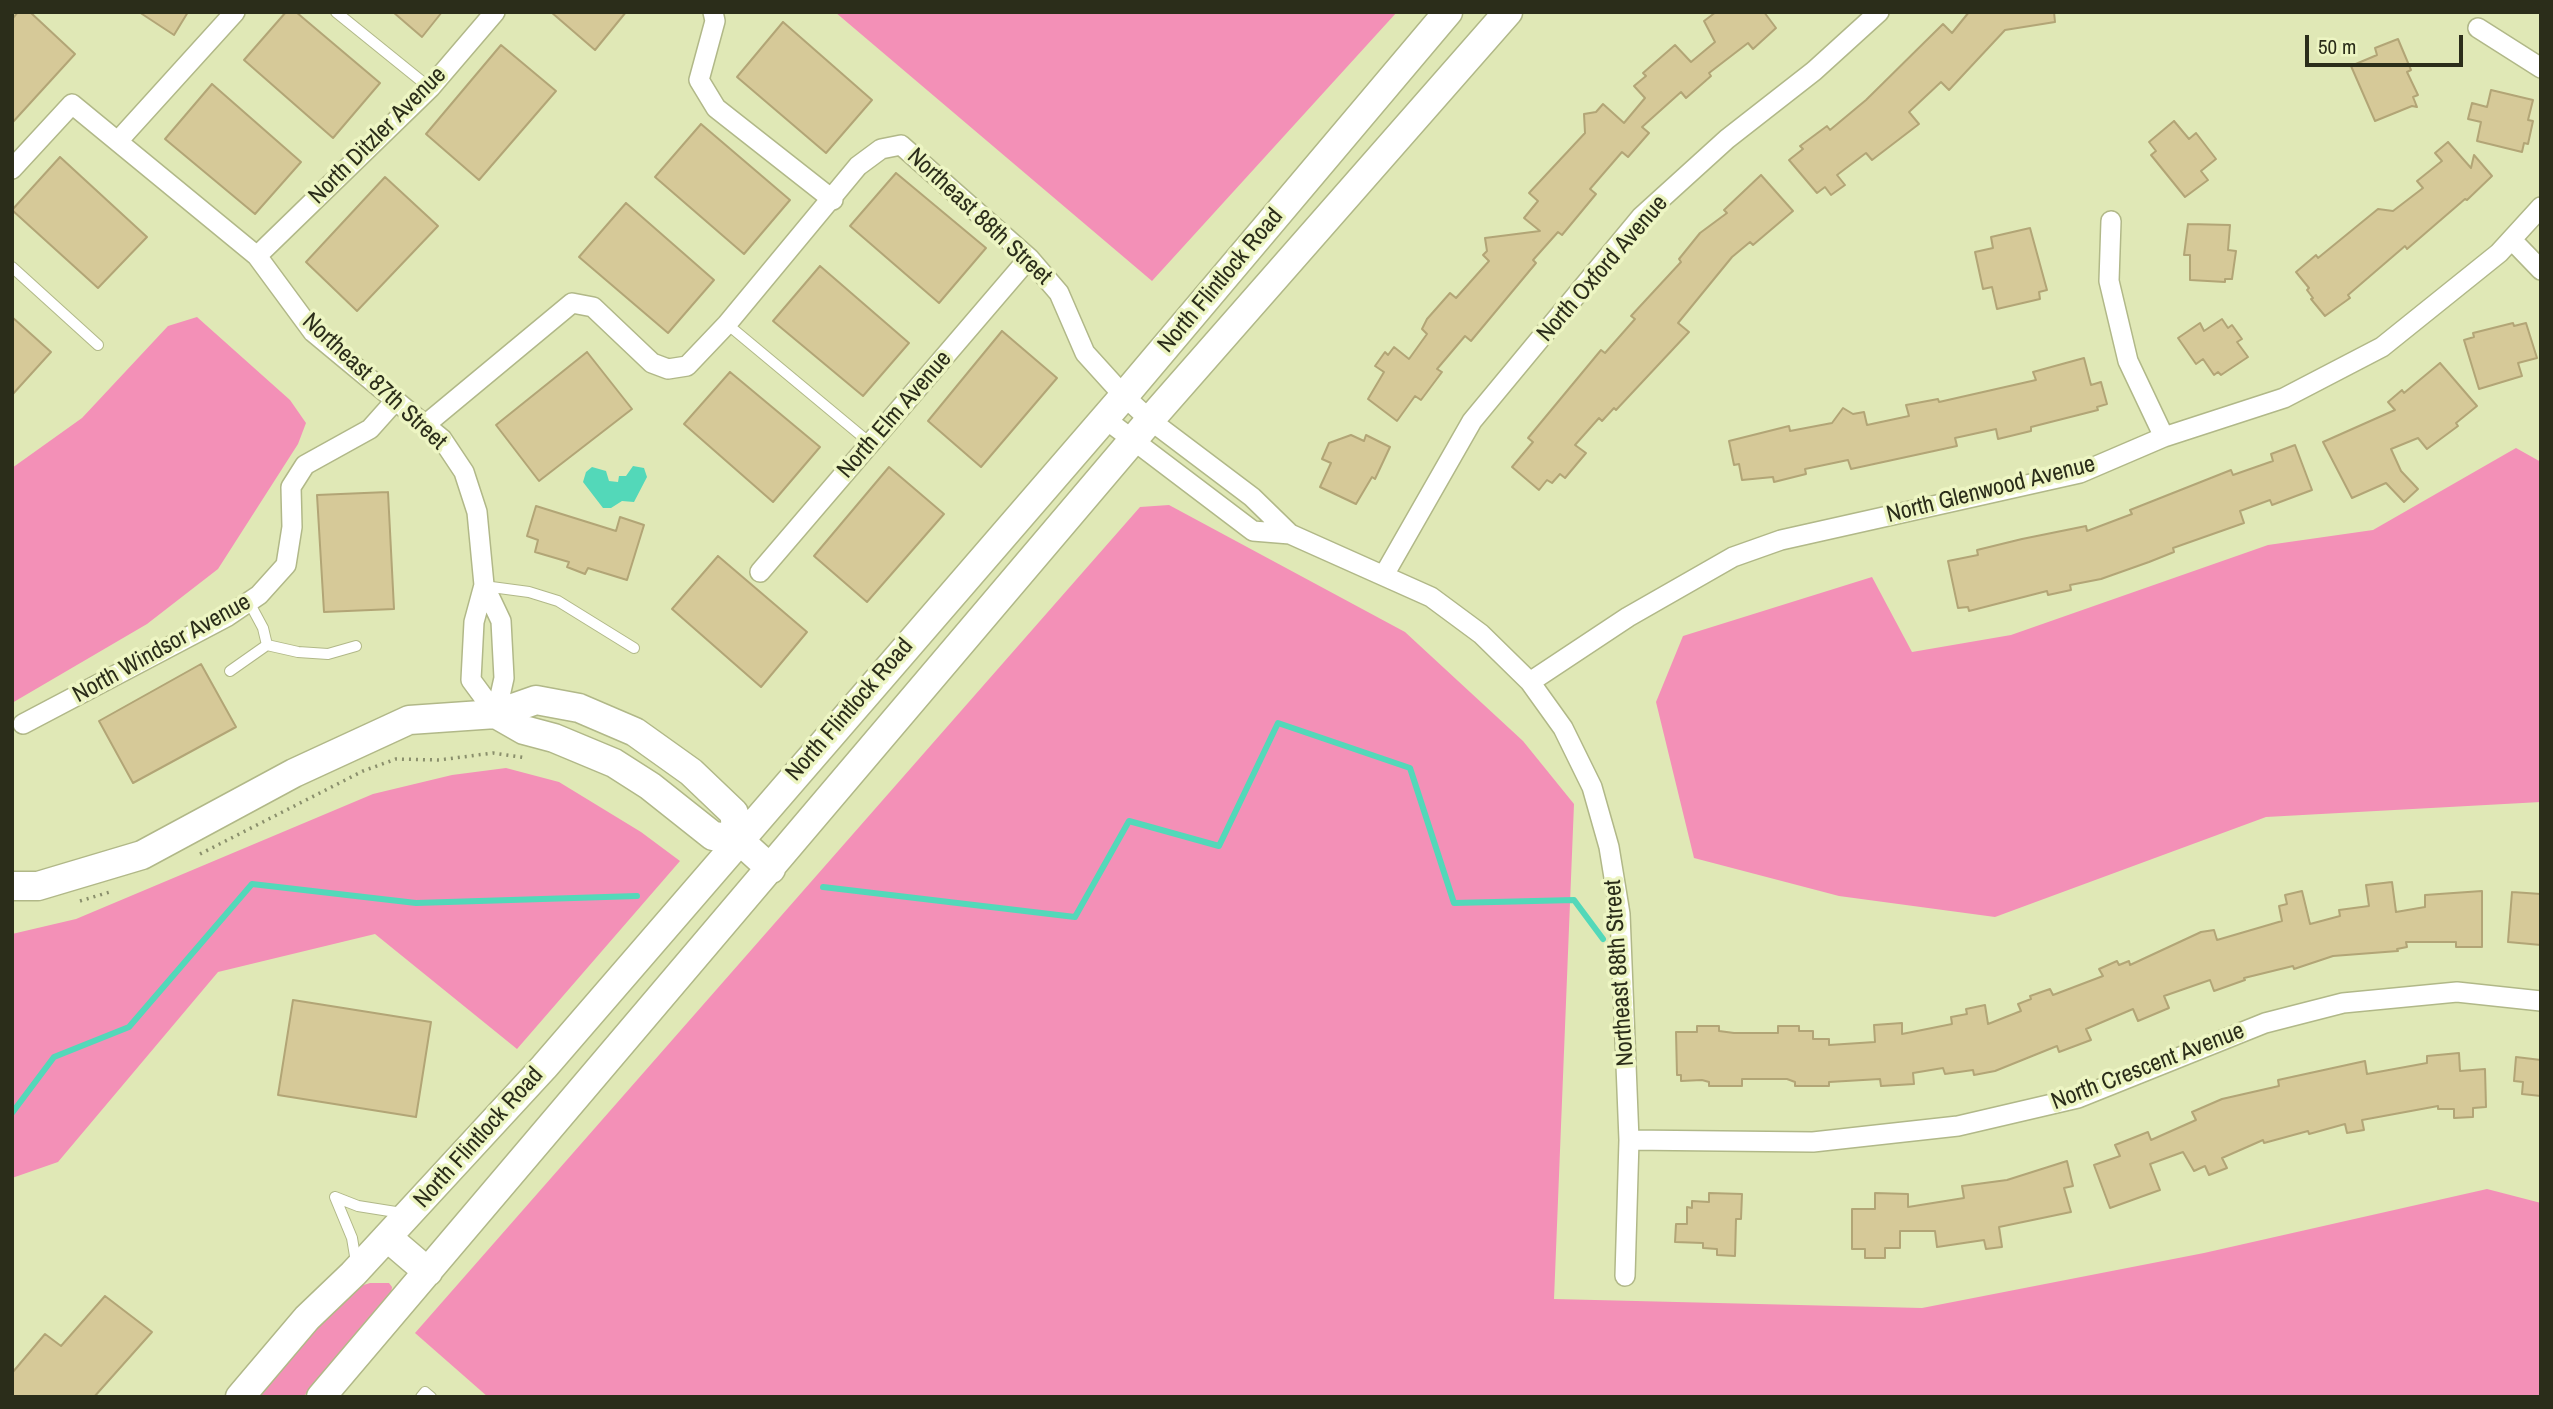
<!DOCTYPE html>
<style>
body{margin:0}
#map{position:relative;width:2553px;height:1409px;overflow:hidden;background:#e0e8b6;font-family:"Archivo Narrow",sans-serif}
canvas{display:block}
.frame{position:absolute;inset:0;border:14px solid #2b2d1a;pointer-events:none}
.scale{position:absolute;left:2305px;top:35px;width:158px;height:32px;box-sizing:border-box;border:4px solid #2b2d1a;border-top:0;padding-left:9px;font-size:21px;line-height:24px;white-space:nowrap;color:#2b2d1a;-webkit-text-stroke:5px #edf5c3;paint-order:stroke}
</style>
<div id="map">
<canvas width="2553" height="1409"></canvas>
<div class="frame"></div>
<div class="scale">50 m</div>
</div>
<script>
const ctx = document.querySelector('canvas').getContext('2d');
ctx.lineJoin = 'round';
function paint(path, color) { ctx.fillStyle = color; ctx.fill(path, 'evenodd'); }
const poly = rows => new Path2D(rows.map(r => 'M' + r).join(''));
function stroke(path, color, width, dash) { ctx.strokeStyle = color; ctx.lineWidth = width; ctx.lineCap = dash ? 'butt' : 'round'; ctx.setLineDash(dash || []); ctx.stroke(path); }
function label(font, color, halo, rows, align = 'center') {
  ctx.font = font + ' "Archivo Narrow",sans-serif'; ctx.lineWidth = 7; ctx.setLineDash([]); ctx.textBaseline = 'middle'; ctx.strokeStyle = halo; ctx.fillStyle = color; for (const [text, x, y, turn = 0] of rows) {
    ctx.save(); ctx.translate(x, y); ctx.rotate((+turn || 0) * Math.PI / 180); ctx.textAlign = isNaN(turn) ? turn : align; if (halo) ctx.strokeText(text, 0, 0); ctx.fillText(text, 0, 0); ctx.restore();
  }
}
paint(poly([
 [835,12,1397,12,1152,281],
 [197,317,290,400,306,423,298,444,218,569,147,624,12,703,12,468,82,418,168,326],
 [2516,448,2541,462,2541,802,2266,817,1995,917,1839,896,1694,858,1656,702,1683,636,1872,577,1912,652,2011,635,2268,545,2373,530],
 [1169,505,1405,632,1523,741,1574,804,1554,1299,1922,1308,2204,1253,2487,1189,2541,1203,2541,1397,488,1397,415,1333,1140,507],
 [506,768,559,782,641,832,680,861,517,1049,375,934,218,972,58,1162,12,1178,12,934,76,919,373,794,452,775],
 [370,1283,389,1283,392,1287,391,1295,303,1397,252,1397,351,1289]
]), '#f390b7');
paint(poly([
 [633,466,644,468,647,477,634,502,622,501,611,508,603,508,583,482,586,472,592,467,606,471,609,481,618,482,619,476,626,476]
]), '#53d8b9');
stroke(poly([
 [823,887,1075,917,1129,821,1219,846,1278,723,1410,768,1454,903,1574,900,1603,939],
 [12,1113,54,1057,129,1027,252,884,416,903,637,896]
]), '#53d8b9', 6);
const building = poly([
 [18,12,30,12,75,54,12,123,12,19,18,12],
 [139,12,188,12,174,35,139,12],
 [286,12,296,12,380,83,333,138,244,60,286,12],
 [393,12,442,12,422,37,393,12],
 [551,12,626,12,595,50,551,12],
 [1716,12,1764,12,1776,28,1753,49,1748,43,1709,73,1711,76,1686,98,1681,92,1642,127,1649,133,1628,157,1622,152,1590,189,1596,194,1562,235,1558,232,1533,260,1536,263,1471,341,1465,336,1437,369,1442,372,1421,400,1415,396,1397,421,1368,399,1384,372,1375,366,1385,352,1388,355,1394,347,1409,359,1427,334,1422,329,1427,319,1450,293,1456,298,1489,261,1483,255,1487,251,1485,238,1540,231,1524,218,1538,201,1529,193,1585,133,1584,114,1596,112,1603,104,1624,123,1645,98,1634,86,1646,76,1643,73,1675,45,1691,62,1715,42,1704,21,1716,12],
 [1969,12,2054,12,2055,22,2005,30,1949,90,1941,82,1909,112,1919,124,1872,160,1866,153,1837,175,1845,185,1831,195,1825,187,1817,193,1789,160,1803,149,1800,146,1827,126,1830,130,1866,100,1943,24,1952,33,1969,12],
 [783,22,872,100,826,153,737,77,783,22],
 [2398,39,2411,70,2407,72,2418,95,2413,97,2417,107,2412,106,2375,121,2351,66,2377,55,2375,48,2398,39],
 [501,45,556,91,479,180,426,134,501,45],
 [212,84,301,162,255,214,165,139,212,84],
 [2491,90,2533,100,2528,120,2533,121,2528,144,2524,143,2522,152,2477,141,2481,122,2468,119,2472,103,2487,107,2491,90],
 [2174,121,2189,139,2196,133,2216,159,2201,171,2208,180,2185,197,2151,155,2156,151,2149,142,2174,121],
 [701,124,790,200,744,254,655,177,701,124],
 [2448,142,2471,168,2474,155,2492,176,2467,200,2465,199,2407,249,2405,246,2348,295,2350,298,2325,316,2311,299,2313,298,2307,290,2309,288,2296,272,2316,255,2318,258,2378,209,2393,211,2423,188,2417,181,2442,161,2435,153,2448,142],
 [60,157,147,237,98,288,12,210,60,157],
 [896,173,986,248,939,303,850,226,896,173],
 [1761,175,1793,211,1753,245,1750,242,1732,257,1678,323,1689,332,1616,410,1614,408,1602,421,1599,418,1575,445,1586,453,1565,478,1560,474,1552,483,1547,480,1539,490,1512,467,1533,442,1528,438,1601,350,1605,353,1635,319,1631,316,1681,262,1679,259,1700,233,1727,213,1724,210,1761,175],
 [385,177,438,226,357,311,306,262,385,177],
 [626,203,714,280,668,333,579,257,626,203],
 [2188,224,2230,225,2228,250,2236,251,2232,279,2225,279,2225,282,2190,280,2190,255,2184,255,2188,224],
 [2030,228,2047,290,2039,292,2040,299,1997,309,1992,287,1983,289,1975,252,1993,248,1991,237,2030,228],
 [820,266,909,343,863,396,773,321,820,266],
 [12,317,51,352,12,395,12,317],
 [2222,319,2228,328,2232,325,2242,339,2237,342,2248,357,2221,375,2218,372,2214,375,2203,359,2196,364,2178,338,2200,323,2204,331,2222,319],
 [2513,323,2514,326,2526,323,2537,358,2518,363,2522,376,2479,389,2464,340,2474,337,2473,333,2513,323],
 [1002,331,1057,378,981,467,928,421,1002,331],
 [587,352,632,409,539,481,496,425,587,352],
 [2084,358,2091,385,2101,382,2107,404,2097,407,2098,410,2031,427,2031,431,1998,439,1996,429,1955,438,1957,446,1851,469,1848,460,1805,469,1806,474,1774,482,1773,477,1742,480,1739,464,1734,465,1729,441,1789,426,1790,431,1832,423,1843,408,1853,414,1864,412,1867,425,1909,416,1906,405,1938,399,1939,402,2036,380,2033,372,2084,358],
 [2440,363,2477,406,2456,423,2458,426,2427,449,2418,438,2391,449,2401,471,2418,489,2404,502,2386,483,2352,498,2323,442,2395,410,2388,402,2402,390,2404,393,2440,363],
 [730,372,820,447,773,502,684,424,730,372],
 [1351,435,1364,441,1366,435,1390,447,1375,479,1372,477,1356,504,1320,487,1331,463,1322,459,1329,443,1351,435],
 [2295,445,2312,490,2272,505,2270,500,2240,511,2244,523,2173,548,2174,552,2149,562,2101,579,2070,585,2071,590,2048,595,2047,591,1969,611,1968,607,1958,608,1948,561,1978,555,1977,550,2022,539,2086,526,2087,531,2132,514,2130,510,2231,470,2233,475,2273,461,2271,454,2295,445],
 [889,467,944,514,867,602,814,556,889,467],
 [388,492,394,609,324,612,317,495,388,492],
 [536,506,616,531,620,517,644,525,627,580,588,568,585,574,567,567,569,562,535,552,538,540,527,536,536,506],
 [718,556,807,632,761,687,672,609,718,556],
 [201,664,236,727,133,783,99,721,201,664],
 [2392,882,2396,912,2425,907,2425,895,2482,891,2482,947,2456,947,2456,942,2406,942,2407,947,2397,949,2398,951,2333,956,2294,969,2293,966,2244,978,2245,980,2214,991,2210,980,2164,996,2169,1008,2138,1021,2133,1009,2086,1029,2091,1040,2059,1052,2057,1046,1995,1071,1974,1075,1973,1070,1945,1074,1943,1068,1913,1073,1914,1084,1881,1086,1880,1079,1829,1082,1829,1086,1795,1086,1795,1082,1787,1079,1742,1079,1742,1086,1709,1086,1709,1082,1702,1080,1681,1081,1681,1075,1677,1075,1676,1032,1697,1032,1697,1026,1719,1026,1719,1031,1734,1033,1778,1033,1778,1026,1799,1026,1799,1031,1813,1031,1813,1039,1829,1039,1829,1045,1875,1042,1874,1025,1902,1023,1902,1034,1952,1024,1951,1017,1967,1014,1966,1009,1985,1005,1988,1024,2021,1011,2018,1004,2031,999,2030,996,2050,989,2053,995,2103,976,2099,969,2117,961,2119,965,2129,961,2130,965,2201,932,2214,930,2217,940,2282,921,2279,906,2287,904,2285,895,2302,891,2310,924,2340,916,2339,910,2369,906,2366,885,2392,882],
 [2512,892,2541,894,2541,945,2508,942,2512,892],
 [293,1000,431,1022,416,1117,278,1095,293,1000],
 [2459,1053,2460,1071,2485,1069,2486,1107,2473,1108,2473,1117,2454,1118,2454,1109,2438,1109,2438,1106,2362,1120,2364,1130,2347,1133,2345,1124,2309,1134,2308,1131,2264,1143,2263,1140,2222,1158,2227,1168,2209,1175,2205,1166,2194,1171,2183,1152,2150,1164,2160,1190,2110,1208,2094,1165,2120,1156,2115,1145,2148,1132,2151,1140,2196,1120,2192,1112,2222,1099,2279,1086,2278,1080,2365,1061,2367,1074,2427,1063,2427,1056,2459,1053],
 [2516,1057,2541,1060,2541,1096,2522,1094,2523,1082,2514,1081,2516,1057],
 [2067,1161,2073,1186,2064,1188,2071,1212,1999,1227,2002,1247,1986,1249,1984,1240,1937,1247,1935,1231,1900,1231,1900,1248,1885,1248,1885,1258,1865,1258,1865,1249,1852,1249,1852,1209,1875,1209,1875,1193,1908,1194,1908,1207,1964,1198,1962,1186,2007,1180,2067,1161],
 [1709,1193,1742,1194,1741,1219,1736,1219,1735,1256,1717,1255,1717,1249,1703,1248,1703,1243,1675,1242,1676,1224,1687,1224,1687,1207,1692,1208,1692,1201,1709,1202,1709,1193],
 [105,1296,152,1332,94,1397,12,1397,12,1373,45,1334,61,1346,105,1296]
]);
paint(building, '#d6c998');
stroke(building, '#b2a576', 2);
const lane = poly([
 [336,12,430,88],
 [12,267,98,345],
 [727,324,870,443],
 [484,586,529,592,558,601,634,648],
 [267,645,298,652,328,654,356,646],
 [230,671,267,645,263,628,249,602],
 [335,1197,352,1238,356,1262],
 [335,1197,358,1206,402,1213],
 [421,1397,425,1392,431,1397]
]);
const street = poly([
 [713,12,715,21,699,80,716,108,833,200],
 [2478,28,2541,68],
 [118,141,235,12],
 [12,169,72,104,257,256,313,332,442,439,464,472,477,512,484,585,501,621,504,678,496,714],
 [2111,221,2109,281,2128,361,2164,437],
 [2512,240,2541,270],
 [257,256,430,88,495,12],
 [1104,418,1253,531,1290,534,1431,597,1481,634,1530,682,1563,728,1592,787,1609,847,1620,914,1629,1140,1625,1276],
 [425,425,572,303,593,307,652,363,668,369,687,366,727,324,858,166,881,149,901,145,1029,258,1059,293,1085,353,1124,396,1150,420,1252,497,1290,534],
 [760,572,1029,258],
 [1384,575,1472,421,1641,217,1727,139,1814,71,1879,12],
 [484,585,474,622,471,680,496,714],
 [1530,682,1628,617,1733,557,1781,540,2080,473,2164,437,2284,398,2382,347,2499,253,2541,207],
 [23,724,228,616,259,595,286,565,292,527,291,487,305,465,370,429,395,401],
 [1629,1140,1813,1142,1958,1126,2078,1098,2265,1023,2343,1003,2457,992,2541,1001]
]);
const secondary = poly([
 [496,714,524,730,554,738,614,763,650,786,713,836,738,839,771,869],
 [12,886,38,886,142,855,294,773,409,720,496,714,536,700,579,708,635,732,691,772,734,813,738,839],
 [387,1237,428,1272],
 [240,1397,307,1318,353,1274,544,1067,1124,396,1448,12],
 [321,1397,1150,420,1508,12]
]);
stroke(lane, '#b1b888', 12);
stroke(street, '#b1b888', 22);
stroke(secondary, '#b1b888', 31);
stroke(poly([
 [200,854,363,771,396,759,439,760,493,753,527,758],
 [80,901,113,891]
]), '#8a8f6c', 3.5, [2, 5]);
stroke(lane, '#fff', 10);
stroke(street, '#fff', 19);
stroke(secondary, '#fff', 28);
label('24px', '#2b2d1a', '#edf5c3', [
 ["North Ditzler Avenue",378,136,-45],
 ["Northeast 88th Street",979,217,43],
 ["North Oxford Avenue",1603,269,-49],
 ["North Flintlock Road",1221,281,-50],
 ["Northeast 87th Street",374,382,43],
 ["North Elm Avenue",895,415,-49],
 ["North Glenwood Avenue",1991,490,-14],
 ["North Windsor Avenue",162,649,-29],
 ["North Flintlock Road",850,710,-49],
 ["Northeast 88th Street",1620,973,-94],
 ["North Crescent Avenue",2148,1067,-21],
 ["North Flintlock Road",479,1138,-48]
]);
</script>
